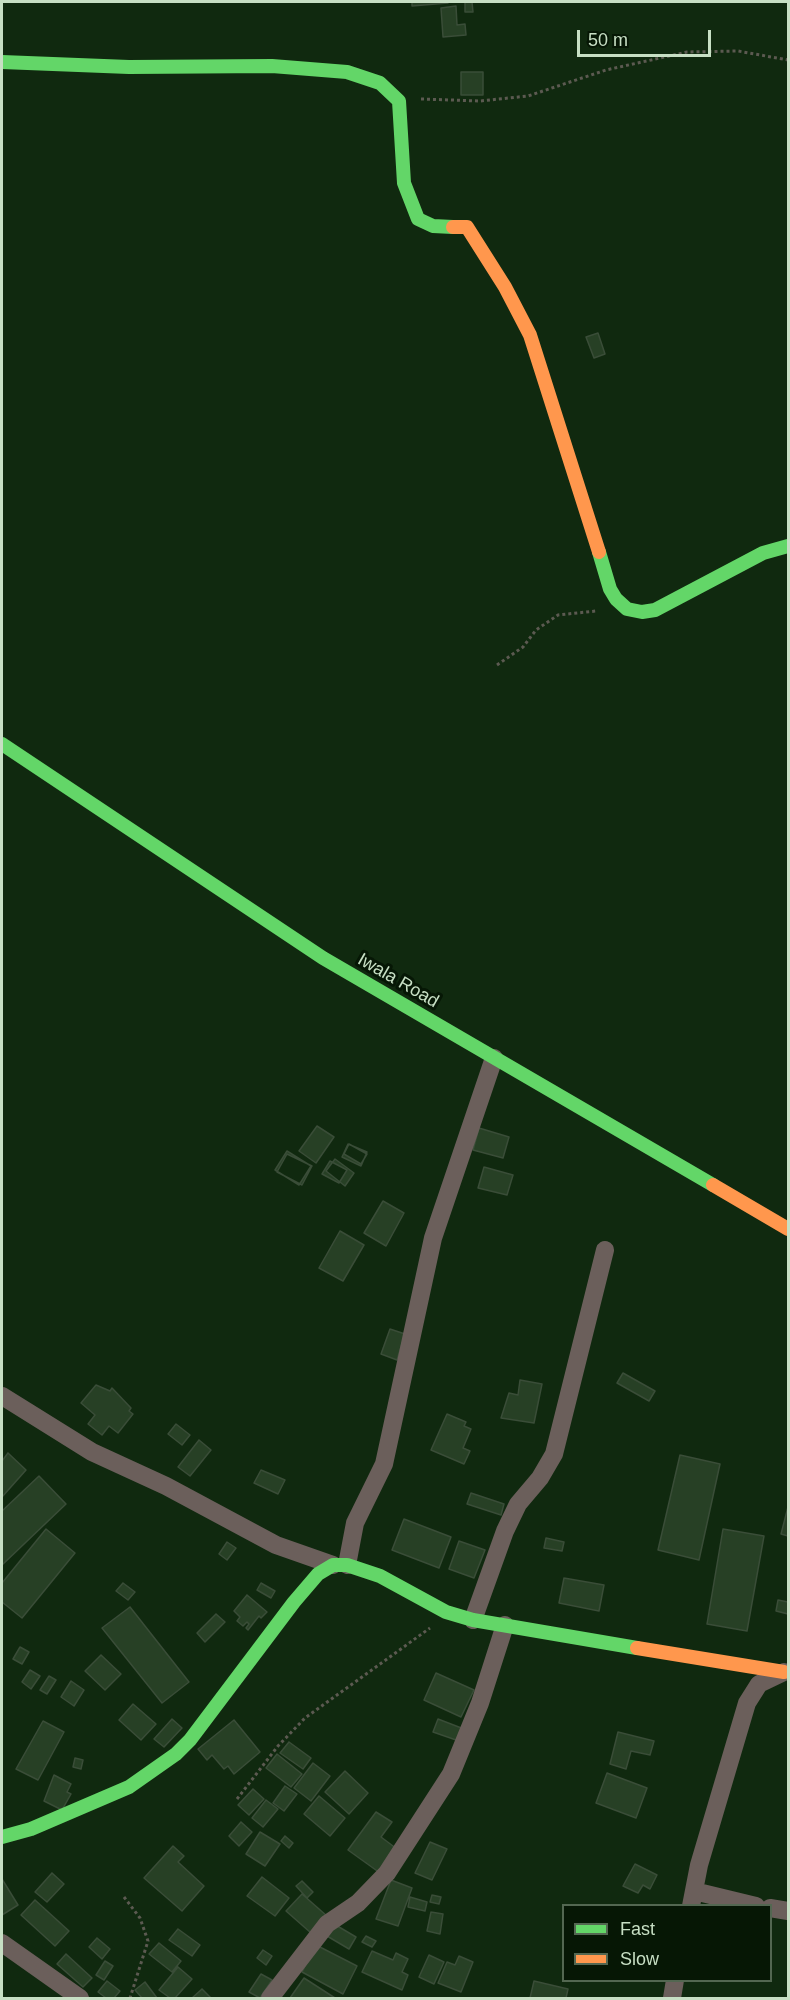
<!DOCTYPE html>
<style>
body{margin:0}
#map{position:relative;width:790px;height:2000px;overflow:hidden;background:#10290f;font-family:Arial,sans-serif}
canvas{display:block}
.frame{position:absolute;inset:0;border:3px solid #c7dfc4;pointer-events:none}
.legend{position:absolute;left:562px;top:1904px;width:210px;height:78px;box-sizing:border-box;background:#061705;border:2px solid #536751;margin:0;padding:8px 10px;list-style:none;font-size:18px;color:#c7dfc4}
.legend li{display:flex;align-items:center;gap:12px;height:30px}
.legend b{width:30px;border:2px solid #536751}
.scale{position:absolute;left:577px;top:30px;width:134px;height:27px;box-sizing:border-box;border:3px solid #c7dfc4;border-top:0;padding-left:8px;font-size:18px;line-height:21px;white-space:nowrap;color:#c7dfc4;-webkit-text-stroke:4px #061705;paint-order:stroke}
</style>
<div id="map">
<canvas width="790" height="2000"></canvas>
<div class="frame"></div>
<ul class="legend">
<li><b style="height:8px;background:#63d668"></b>Fast</li>
<li><b style="height:8px;background:#ff974d"></b>Slow</li>
</ul>
<div class="scale">50 m</div>
</div>
<script>
const ctx = document.querySelector('canvas').getContext('2d');
ctx.lineJoin = 'round';
function paint(path, color) { ctx.fillStyle = color; ctx.fill(path, 'evenodd'); }
const poly = rows => new Path2D(rows.map(r => 'M' + r).join(''));
function stroke(path, color, width, dash) { ctx.strokeStyle = color; ctx.lineWidth = width; ctx.lineCap = dash ? 'butt' : 'round'; ctx.setLineDash(dash || []); ctx.stroke(path); }
function label(font, color, halo, rows, align = 'center') {
  ctx.font = font + ' Arial,sans-serif'; ctx.lineWidth = 6; ctx.setLineDash([]); ctx.textBaseline = 'middle'; ctx.strokeStyle = halo; ctx.fillStyle = color; for (const [text, x, y, turn = 0] of rows) {
    ctx.save(); ctx.translate(x, y); ctx.rotate((+turn || 0) * Math.PI / 180); ctx.textAlign = isNaN(turn) ? turn : align; if (halo) ctx.strokeText(text, 0, 0); ctx.fillText(text, 0, 0); ctx.restore();
  }
}
const building = poly([
 [412,2,448,2,448,3,412,6,412,2],
 [465,2,472,2,473,12,465,12,465,2],
 [456,6,457,25,465,24,466,35,443,37,441,8,456,6],
 [461,72,483,72,483,95,461,95,461,72],
 [598,333,605,354,594,358,586,337,598,333],
 [317,1126,334,1137,316,1163,299,1151,317,1126],
 [479,1128,509,1137,503,1158,473,1150,479,1128],
 [348,1144,367,1152,361,1166,342,1157,348,1144],
 [349,1144,367,1154,361,1164,344,1154,349,1144],
 [287,1151,311,1166,299,1185,275,1170,287,1151],
 [287,1154,312,1166,302,1185,277,1172,287,1154],
 [335,1159,354,1173,345,1186,326,1171,335,1159],
 [330,1161,347,1170,339,1183,322,1174,330,1161],
 [484,1167,513,1175,507,1195,478,1188,484,1167],
 [383,1201,404,1213,386,1246,364,1233,383,1201],
 [340,1231,364,1245,343,1281,319,1268,340,1231],
 [390,1329,405,1334,397,1360,381,1354,390,1329],
 [623,1373,655,1391,649,1401,617,1383,623,1373],
 [520,1380,542,1384,534,1423,501,1418,509,1393,518,1395,520,1380],
 [96,1385,110,1391,112,1388,131,1408,129,1411,133,1414,118,1433,109,1426,102,1435,88,1424,95,1415,81,1403,96,1385],
 [447,1414,466,1422,464,1426,471,1429,463,1448,470,1451,464,1464,431,1450,447,1414],
 [176,1424,190,1435,182,1445,168,1434,176,1424],
 [199,1440,211,1450,190,1476,178,1467,199,1440],
 [8,1453,26,1470,2,1497,2,1461,8,1453],
 [680,1455,720,1464,699,1560,658,1550,680,1455],
 [261,1470,285,1480,278,1494,254,1483,261,1470],
 [39,1476,66,1504,2,1565,2,1511,39,1476],
 [471,1493,504,1504,501,1515,467,1504,471,1493],
 [788,1507,788,1536,781,1534,788,1507],
 [404,1519,451,1537,439,1568,392,1550,404,1519],
 [46,1529,75,1553,22,1618,2,1602,2,1583,46,1529],
 [723,1529,764,1536,747,1631,707,1624,723,1529],
 [546,1538,564,1542,562,1551,544,1548,546,1538],
 [459,1541,485,1550,474,1578,449,1569,459,1541],
 [227,1542,236,1548,227,1560,219,1554,227,1542],
 [564,1578,604,1585,599,1611,559,1603,564,1578],
 [123,1583,135,1592,128,1600,116,1591,123,1583],
 [261,1583,275,1591,271,1598,257,1590,261,1583],
 [247,1595,267,1612,261,1618,259,1616,248,1630,246,1628,249,1624,247,1622,243,1626,237,1621,240,1617,234,1611,247,1595],
 [778,1600,788,1602,788,1614,776,1611,778,1600],
 [130,1607,189,1682,162,1703,102,1628,130,1607],
 [216,1614,225,1622,205,1642,197,1633,216,1614],
 [20,1647,29,1652,22,1664,13,1659,20,1647],
 [101,1655,121,1674,105,1690,85,1671,101,1655],
 [30,1670,40,1676,31,1689,22,1682,30,1670],
 [436,1673,474,1690,461,1717,424,1700,436,1673],
 [49,1676,56,1680,47,1694,40,1690,49,1676],
 [71,1681,84,1690,74,1706,61,1697,71,1681],
 [133,1704,156,1724,141,1740,119,1720,133,1704],
 [172,1719,182,1728,164,1747,154,1739,172,1719],
 [438,1719,464,1729,459,1741,433,1732,438,1719],
 [234,1720,260,1752,234,1774,228,1766,224,1769,212,1755,207,1760,198,1749,234,1720],
 [43,1721,64,1732,38,1780,16,1769,43,1721],
 [618,1732,654,1741,650,1755,631,1751,626,1769,610,1764,618,1732],
 [289,1742,311,1758,303,1769,280,1753,289,1742],
 [277,1754,302,1774,291,1787,266,1768,277,1754],
 [75,1758,83,1760,81,1769,73,1767,75,1758],
 [313,1763,330,1776,311,1801,294,1788,313,1763],
 [345,1771,368,1793,349,1814,325,1792,345,1771],
 [607,1773,647,1788,636,1818,596,1803,607,1773],
 [54,1775,71,1784,67,1792,71,1794,62,1810,44,1801,54,1775],
 [285,1786,297,1794,284,1811,273,1803,285,1786],
 [253,1789,264,1799,249,1815,238,1805,253,1789],
 [319,1796,345,1818,330,1836,304,1814,319,1796],
 [266,1800,278,1809,263,1827,252,1818,266,1800],
 [376,1812,392,1822,381,1837,397,1849,380,1873,348,1850,376,1812],
 [241,1822,252,1832,239,1846,229,1836,241,1822],
 [260,1832,280,1844,265,1866,246,1854,260,1832],
 [285,1836,293,1843,289,1848,281,1841,285,1836],
 [430,1842,447,1849,432,1880,415,1873,430,1842],
 [173,1846,184,1856,178,1862,204,1886,182,1911,144,1878,173,1846],
 [635,1864,657,1875,650,1889,643,1885,638,1893,623,1886,635,1864],
 [52,1873,64,1884,47,1902,35,1892,52,1873],
 [262,1877,289,1898,275,1916,247,1896,262,1877],
 [2,1879,18,1905,2,1915,2,1879],
 [391,1880,412,1888,398,1926,376,1919,391,1880],
 [302,1881,313,1892,307,1898,296,1886,302,1881],
 [302,1894,327,1916,311,1933,286,1911,302,1894],
 [432,1895,441,1897,439,1904,430,1902,432,1895],
 [410,1897,427,1902,425,1911,408,1907,410,1897],
 [35,1900,69,1931,55,1946,21,1915,35,1900],
 [431,1912,443,1914,440,1934,427,1931,431,1912],
 [334,1924,356,1937,349,1949,327,1936,334,1924],
 [178,1929,200,1945,192,1956,169,1940,178,1929],
 [366,1936,376,1941,372,1947,362,1942,366,1936],
 [97,1938,110,1949,102,1959,89,1947,97,1938],
 [159,1943,181,1961,172,1972,149,1954,159,1943],
 [316,1945,357,1966,343,1994,302,1972,316,1945],
 [263,1950,272,1956,266,1965,257,1958,263,1950],
 [372,1951,393,1960,396,1953,408,1959,402,1972,408,1975,402,1990,362,1972,372,1951],
 [66,1954,92,1978,83,1987,57,1964,66,1954],
 [429,1955,444,1962,434,1984,419,1977,429,1955],
 [459,1956,473,1962,461,1992,438,1983,447,1962,455,1965,459,1956],
 [105,1961,113,1966,104,1980,96,1975,105,1961],
 [178,1967,192,1979,175,1998,170,1998,159,1990,178,1967],
 [261,1974,272,1980,260,1998,249,1992,261,1974],
 [304,1978,335,1998,290,1998,304,1978],
 [107,1981,120,1991,114,1998,106,1998,98,1992,107,1981],
 [534,1981,568,1989,566,1998,530,1998,534,1981],
 [145,1982,157,1998,142,1998,135,1990,145,1982],
 [202,1989,211,1998,192,1998,202,1989]
]);
paint(building, '#274025');
stroke(building, '#3a4d38', 1.5);
stroke(poly([
 [421,99,480,101,528,96,606,70,687,52,738,51,788,60],
 [497,665,523,647,536,630,558,615,596,611],
 [237,1799,278,1746,305,1718,430,1628],
 [124,1897,140,1918,148,1941,130,1998]
]), '#5c5a51', 3, [3, 3]);
stroke(poly([
 [2,1396,92,1452,166,1486,276,1545,333,1565],
 [347,1565,355,1523,384,1464,433,1238,494,1058],
 [473,1620,505,1531,518,1504,540,1478,554,1454,605,1250],
 [694,1891,756,1906],
 [691,1906,699,1865,747,1703,759,1684,784,1672],
 [770,1908,788,1911],
 [2,1943,80,1998],
 [270,1998,327,1924,358,1903,387,1873,451,1774,480,1703,505,1625],
 [672,1998,675,1980]
]), '#6b5f5b', 18);
stroke(poly([
 [2,62,129,67,272,66,347,72,380,83,399,101,404,183,418,219,433,226,453,227],
 [599,552,610,589,616,599,627,609,642,612,655,610,763,553,788,546],
 [2,744,323,958,713,1185],
 [2,1837,31,1829,129,1787,176,1754,190,1740,294,1602,318,1574,333,1565,347,1565,380,1576,446,1612,473,1620,637,1648]
]), '#63d668', 14);
stroke(poly([
 [453,227,467,227,505,287,530,335,599,552],
 [713,1185,788,1229],
 [637,1648,784,1672]
]), '#ff974d', 14);
label('18px', '#c7dfc4', '#061705', [
 ["Iwala Road",398,981,30]
]);
</script>
